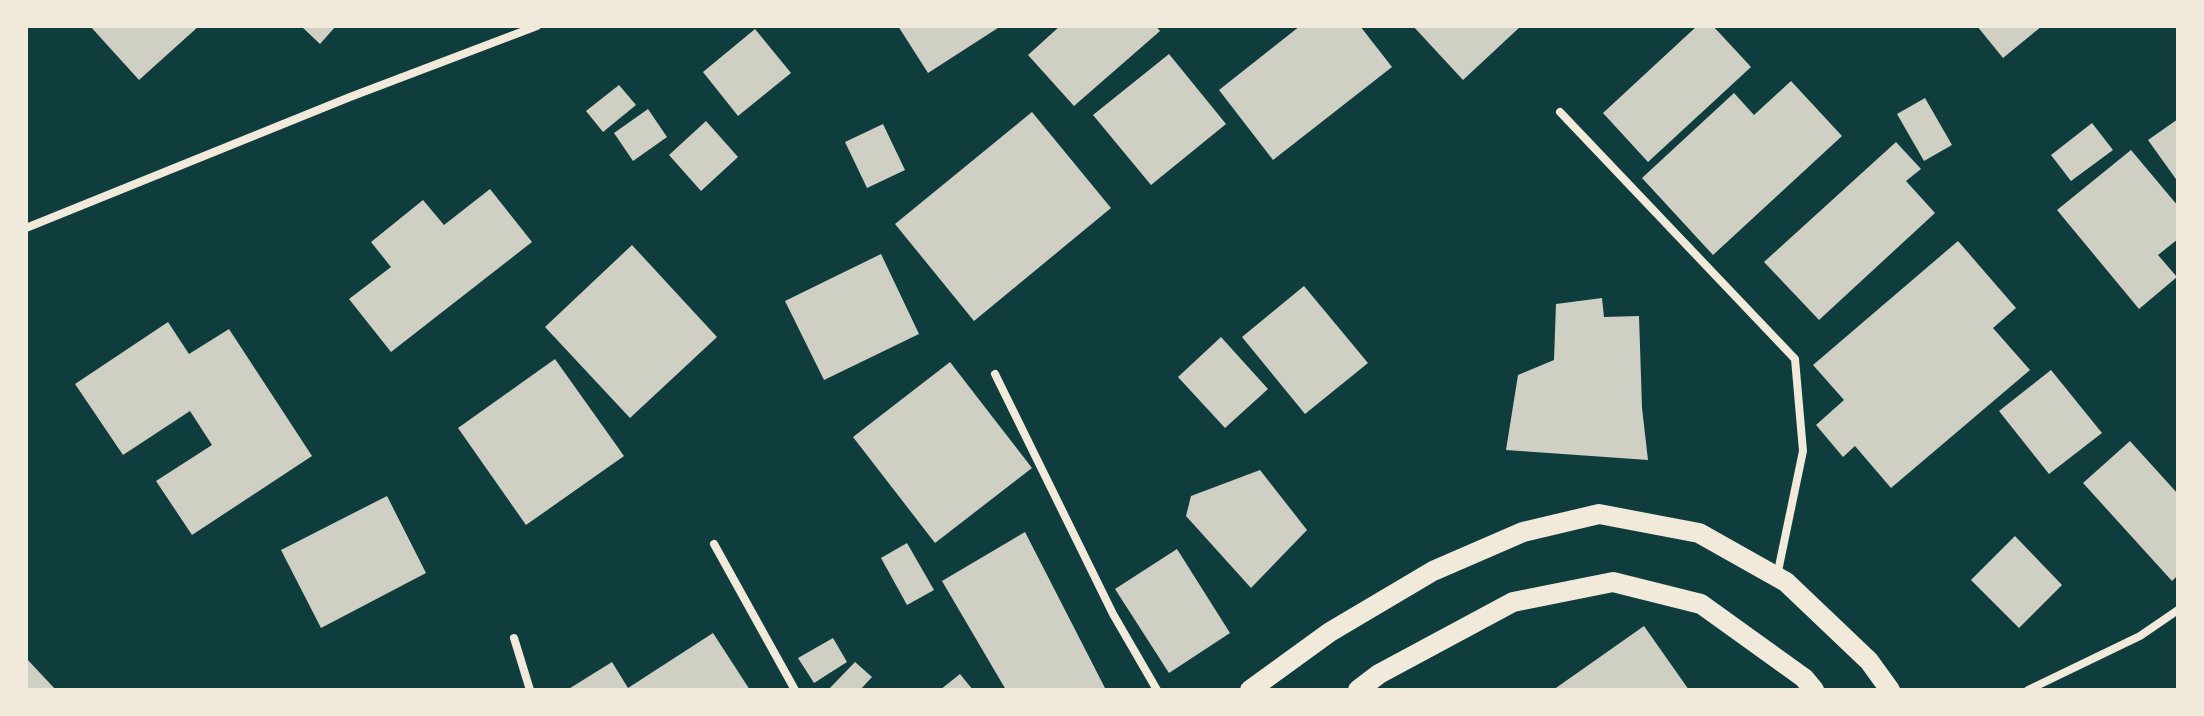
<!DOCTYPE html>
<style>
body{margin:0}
#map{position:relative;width:2204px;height:716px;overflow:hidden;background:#0f3d3e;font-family:Bitter,serif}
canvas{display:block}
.frame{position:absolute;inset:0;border:28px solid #f1e9da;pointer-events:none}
</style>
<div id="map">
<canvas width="2204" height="716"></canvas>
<div class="frame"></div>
</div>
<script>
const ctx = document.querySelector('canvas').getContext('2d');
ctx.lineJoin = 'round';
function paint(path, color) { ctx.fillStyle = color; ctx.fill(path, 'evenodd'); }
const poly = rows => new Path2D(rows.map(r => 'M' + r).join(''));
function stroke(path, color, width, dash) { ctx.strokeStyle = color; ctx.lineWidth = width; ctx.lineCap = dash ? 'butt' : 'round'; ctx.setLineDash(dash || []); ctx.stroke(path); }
paint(poly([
 [90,26,199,26,139,80],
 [301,26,336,26,320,44],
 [898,26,1001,26,928,73],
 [1060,26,1156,26,1160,31,1074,106,1028,55],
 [1300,26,1360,26,1392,67,1273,160,1219,90],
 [1413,26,1521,26,1463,80],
 [1697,26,1713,26,1751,67,1648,162,1603,113],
 [1977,26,2042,26,2003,58],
 [755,29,791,73,738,116,703,72],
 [1169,54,1226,124,1151,185,1093,115],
 [1791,81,1842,136,1713,255,1642,178,1734,93,1754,115],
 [619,85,636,105,603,132,586,111],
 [1925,98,1952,145,1924,161,1897,114],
 [648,109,667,137,633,161,614,133],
 [1032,112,1111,208,974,321,895,224],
 [2178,119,2178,182,2148,140],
 [706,121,738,157,701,191,669,155],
 [2092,123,2113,150,2071,181,2051,155],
 [883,124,905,170,867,188,845,142],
 [1896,142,1921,169,1906,181,1935,213,1819,320,1764,262],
 [2131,150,2178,206,2178,239,2158,255,2177,277,2139,309,2057,210],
 [490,189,532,242,391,352,349,299,391,267,371,242,423,200,444,225],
 [1958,241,2016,308,1993,328,2030,370,1891,488,1855,446,1843,457,1816,425,1844,400,1813,365],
 [632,245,717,337,630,418,545,327],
 [881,254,919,334,824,380,785,301],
 [1304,286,1368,363,1305,414,1242,337],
 [1602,298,1604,317,1639,316,1642,408,1648,460,1506,450,1518,375,1554,360,1556,304],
 [168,322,189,354,229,329,312,456,192,535,156,481,212,445,190,411,123,455,75,384],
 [1221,337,1268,389,1225,428,1178,377],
 [555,359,624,456,526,525,458,428],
 [950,362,1032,468,935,543,853,437],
 [2051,370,2102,433,2049,474,1999,411],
 [2130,441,2178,494,2178,575,2172,581,2083,483],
 [1260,470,1307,530,1251,588,1186,516,1191,496],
 [387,496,426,573,321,628,281,550],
 [1025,532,1106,690,1006,690,942,581],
 [2015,536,2062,585,2019,628,1971,580],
 [907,543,934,590,907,605,881,558],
 [1177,549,1230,633,1169,673,1115,589],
 [1644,626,1689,690,1553,690],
 [713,633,750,690,567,690,612,662,628,688],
 [833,638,847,662,814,683,798,658],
 [26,658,56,690,26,690],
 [855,662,872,677,860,690,828,690],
 [960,674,973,690,940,690]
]), '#cfcfc3');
stroke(poly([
 [1560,112,1795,359,1803,451,1777,576],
 [26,228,350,97,537,26],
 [995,374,1113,614,1157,690],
 [714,544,795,690],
 [514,638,530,690],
 [2028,690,2140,636,2178,610]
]), '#f1e9da', 8);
stroke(poly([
 [1250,690,1330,632,1433,571,1523,532,1599,514,1699,533,1786,582,1869,661,1890,690],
 [1358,690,1379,674,1513,602,1613,582,1701,604,1804,678,1814,690]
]), '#f1e9da', 20);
</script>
